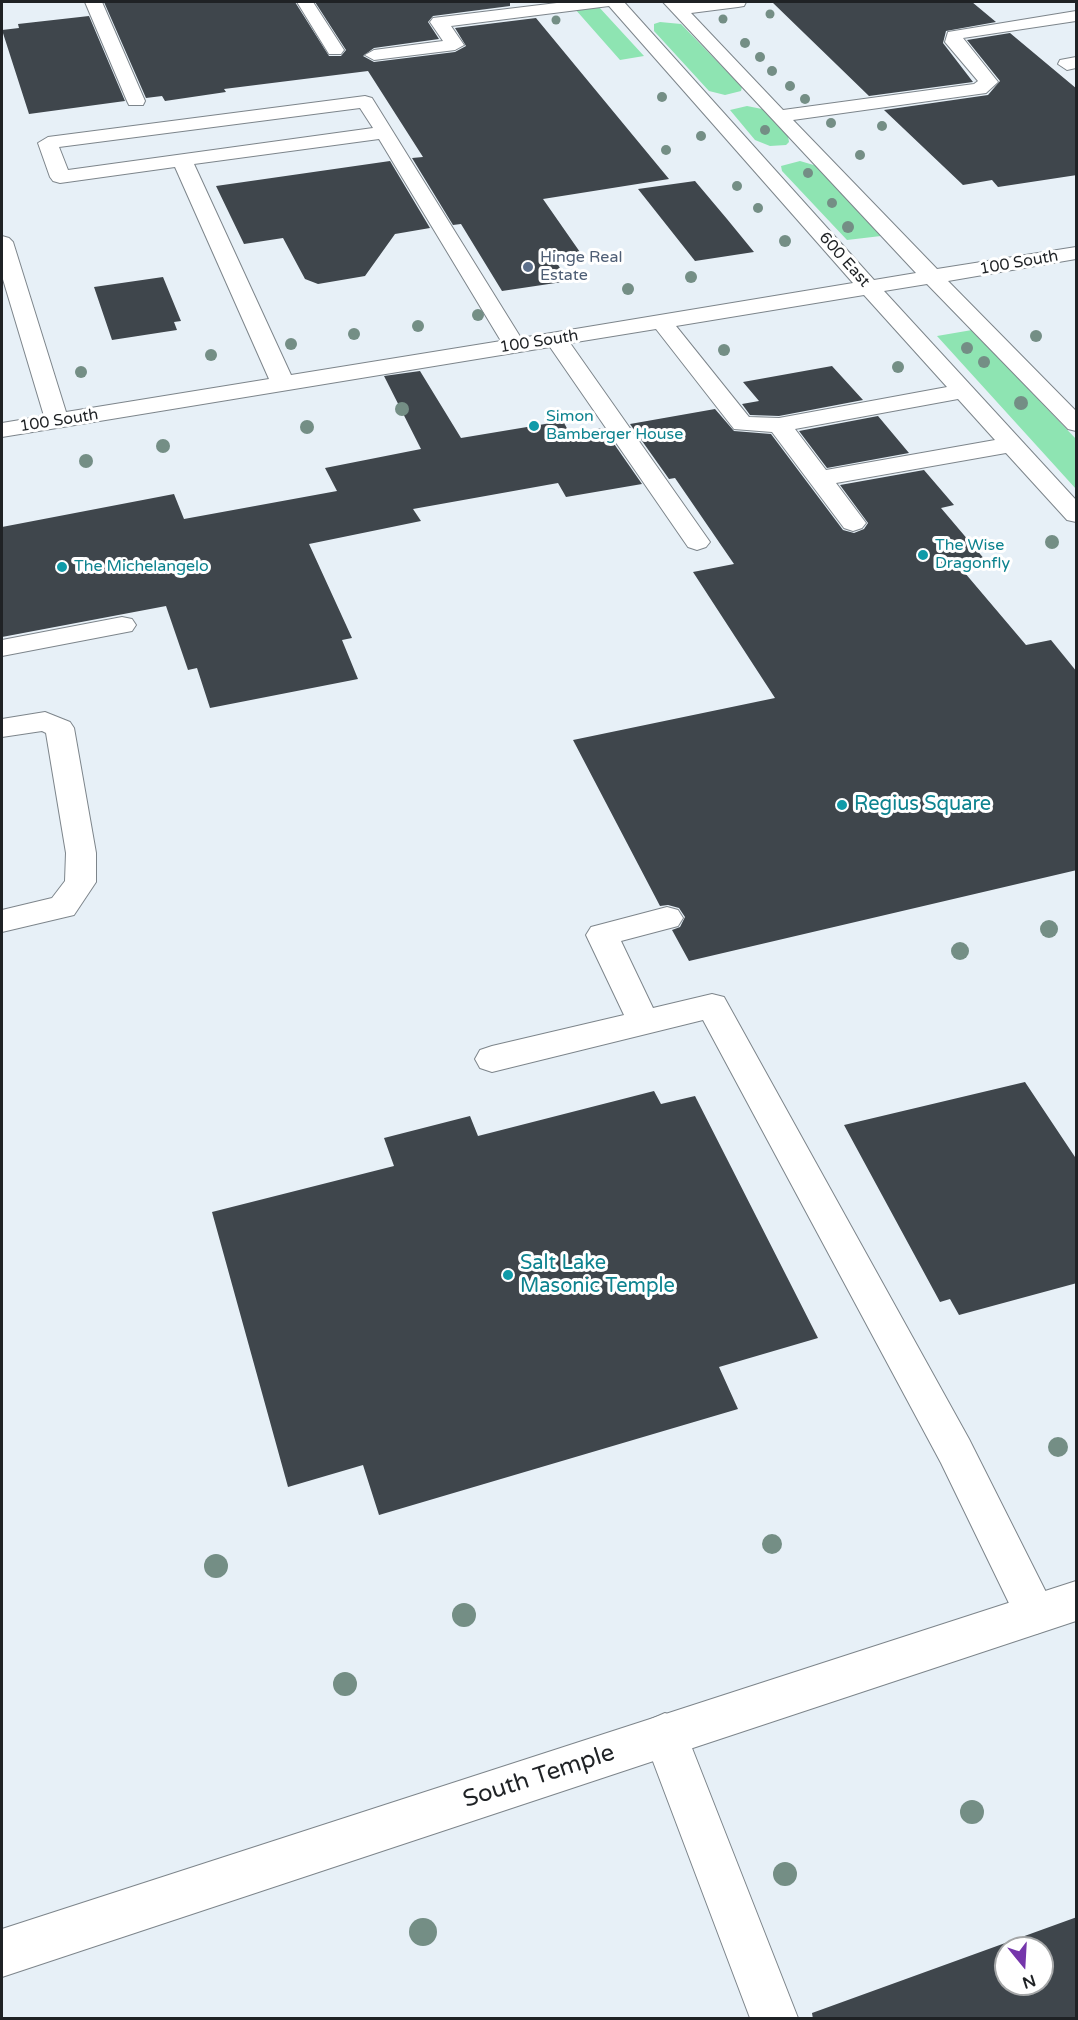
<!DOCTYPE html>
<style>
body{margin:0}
#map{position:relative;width:1078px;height:2020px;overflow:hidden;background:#e7f0f7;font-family:"Varela Round",sans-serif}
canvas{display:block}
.frame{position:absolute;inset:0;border:3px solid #1f2225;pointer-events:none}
.north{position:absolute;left:994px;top:1936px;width:60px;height:60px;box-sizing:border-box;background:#fff;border:2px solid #a5a7a8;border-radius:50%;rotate:162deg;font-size:16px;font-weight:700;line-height:24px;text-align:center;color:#1f2225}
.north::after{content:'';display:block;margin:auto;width:21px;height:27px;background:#7536ab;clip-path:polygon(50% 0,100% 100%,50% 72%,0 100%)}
</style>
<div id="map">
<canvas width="1078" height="2020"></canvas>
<div class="frame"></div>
<div class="north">N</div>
</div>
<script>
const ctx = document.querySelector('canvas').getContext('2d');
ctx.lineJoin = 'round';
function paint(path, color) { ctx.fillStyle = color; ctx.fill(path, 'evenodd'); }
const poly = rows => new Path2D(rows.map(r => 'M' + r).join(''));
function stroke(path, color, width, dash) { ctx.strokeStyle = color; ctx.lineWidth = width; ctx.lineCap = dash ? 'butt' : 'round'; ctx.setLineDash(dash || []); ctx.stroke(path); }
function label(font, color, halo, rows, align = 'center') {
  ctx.font = font + ' "Varela Round",sans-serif'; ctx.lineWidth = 6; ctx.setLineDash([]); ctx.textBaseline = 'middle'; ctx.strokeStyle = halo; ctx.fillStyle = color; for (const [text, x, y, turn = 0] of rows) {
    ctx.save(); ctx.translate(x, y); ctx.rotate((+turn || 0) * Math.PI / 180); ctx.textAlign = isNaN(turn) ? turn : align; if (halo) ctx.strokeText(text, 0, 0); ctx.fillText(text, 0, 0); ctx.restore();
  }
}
paint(poly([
 [598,6,644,56,620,60,575,9],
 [660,22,681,24,742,87,741,91,725,95,709,91,654,31,654,24],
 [747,106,762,109,788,136,789,142,786,145,770,146,755,140,730,110],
 [800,161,817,166,881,236,847,240,782,171,781,166],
 [972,330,1076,439,1076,489,937,336]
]), '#8ee4b2');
paint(poly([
 [104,2,295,2,329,56,341,56,346,50,315,2,510,2,510,6,433,16,428,22,439,39,374,48,363,56,374,62,455,52,466,46,455,28,536,18,669,179,543,199,582,255,554,259,569,281,502,291,461,224,453,225,412,158,423,157,368,71,224,89,226,92,165,101,162,96,146,98],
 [772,2,972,2,996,22,946,31,943,43,973,82,869,96],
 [89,16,125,101,29,114,2,30,19,28,18,24],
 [1010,33,1077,89,1077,175,998,187,992,180,963,185,884,110,988,95,1000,81,967,40],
 [390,161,430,228,395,234,365,276,318,284,305,279,283,238,244,244,216,186],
 [695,181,727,219,754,252,695,261,638,189],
 [163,277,181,321,174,322,177,330,112,340,94,287],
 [832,366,863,400,779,416,750,415,742,404,759,401,743,382],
 [420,371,461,438,563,421,570,434,603,428,642,484,566,497,558,483,413,509,421,521,309,544,352,638,342,640,358,679,210,708,197,668,188,670,166,606,2,637,2,527,174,494,184,519,337,491,325,468,421,449,384,376],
 [715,409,734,431,771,434,843,530,854,533,864,529,868,523,840,485,924,470,954,505,941,508,986,561,959,566,1026,645,1051,640,1077,672,1077,870,689,961,672,930,680,927,685,917,679,908,668,905,660,906,573,740,775,698,693,572,734,564,675,478,669,479,630,424],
 [878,416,909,453,827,468,799,431],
 [1025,1082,1077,1160,1077,1283,959,1315,950,1299,940,1302,844,1125],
 [654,1091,661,1104,695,1096,818,1338,719,1367,738,1409,379,1515,363,1465,288,1487,212,1212,394,1166,384,1138,470,1116,478,1136],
 [1077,1917,1077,2019,813,2019,812,2013],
 [1006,1948,1042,1948,1042,1984,1006,1984]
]), '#3f464c');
const minor = poly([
 [85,2,102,2,145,101,143,105,129,105,127,101,85,2],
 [297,2,313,2,344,50,341,54,329,54,297,2],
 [565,2,624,2,874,280,916,273,663,2,746,2,744,6,738,7,691,13,783,110,974,84,978,81,945,42,948,32,1076,11,1076,21,963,38,998,82,986,93,793,120,937,269,1076,247,1076,259,948,281,1076,411,1076,431,1068,429,927,284,884,291,1076,500,1076,522,1067,520,1006,453,836,483,866,523,862,528,853,531,844,528,772,432,734,429,656,329,570,343,710,542,706,547,697,550,688,547,550,347,2,437,2,423,44,416,2,276,2,236,9,238,13,242,66,412,269,379,175,167,60,183,53,181,50,177,38,143,48,137,365,96,372,98,521,338,853,283,609,6,451,26,464,45,455,50,374,60,365,55,374,50,443,41,430,22,433,18,565,2],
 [360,108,373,128,68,170,59,147,360,108],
 [379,139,501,341,291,375,194,164,379,139],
 [864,295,947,387,779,418,749,417,676,326,864,295],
 [958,399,995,440,826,470,795,429,958,399],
 [1076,57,1076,68,1067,70,1058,64,1060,60,1076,57],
 [122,617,132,619,136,625,132,631,2,656,2,640,122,617],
 [45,712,70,722,74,728,96,853,96,882,74,915,2,932,2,910,52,898,65,881,66,853,46,733,42,731,2,737,2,719,45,712],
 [667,907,678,910,683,918,678,926,621,941,653,1008,712,994,724,997,969,1439,1057,1614,1051,1628,1036,1634,1021,1628,941,1463,703,1020,492,1072,480,1068,475,1059,480,1050,492,1046,624,1015,586,935,591,927,667,907],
 [665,1713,681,1720,798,2018,750,2018,643,1735,649,1720,665,1713]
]);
const major = poly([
 [1076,1581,1076,1621,2,1977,2,1929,1076,1581]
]);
stroke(minor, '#7d858b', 2);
stroke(major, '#7d858b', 2);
paint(minor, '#fff');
paint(major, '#fff');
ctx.fillStyle = '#748e85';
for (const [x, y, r] of [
 [770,14,4.5],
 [723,19,4.5],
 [556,20,4.5],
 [745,43,5],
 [760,57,5],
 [772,71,5],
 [790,86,5],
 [662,97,5],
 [805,99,5],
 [831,123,5],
 [882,126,5],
 [765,130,5],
 [701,136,5],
 [666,150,5],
 [860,155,5],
 [808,173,5],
 [737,186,5],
 [832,203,5],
 [758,208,5],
 [848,227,6],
 [785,241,6],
 [691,277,6],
 [628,289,6],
 [478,315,6],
 [418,326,6],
 [354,334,6],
 [1036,336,6],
 [291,344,6],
 [967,348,6],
 [724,350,6],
 [211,355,6],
 [984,362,6],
 [898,367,6],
 [81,372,6],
 [1021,403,7],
 [402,409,7],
 [307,427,7],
 [163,446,7],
 [86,461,7],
 [1052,542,7],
 [1049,929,9],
 [960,951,9],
 [1058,1447,10],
 [772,1544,10],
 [216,1566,12],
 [464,1615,12],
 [345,1684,12],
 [972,1812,12],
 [785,1874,12],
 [423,1932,14]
]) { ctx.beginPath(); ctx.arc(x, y, r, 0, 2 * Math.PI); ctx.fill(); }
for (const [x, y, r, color] of [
 [528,267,6,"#5c6f8a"],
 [534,426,6,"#0f9aa8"],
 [923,555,6,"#0f9aa8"],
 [62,567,6,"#0f9aa8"],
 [842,805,6,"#0f9aa8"],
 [508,1275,6,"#0f9aa8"]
]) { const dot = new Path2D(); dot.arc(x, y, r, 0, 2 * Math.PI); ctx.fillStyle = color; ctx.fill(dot); stroke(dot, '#fff', 2); }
label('16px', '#4e5e75', '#fff', [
 ["Hinge Real",540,258],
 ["Estate",540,276]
], 'left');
label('16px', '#1f2225', '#fff', [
 ["600 East",844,260,48],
 ["100 South",1019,263,-10],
 ["100 South",539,342,-9],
 ["100 South",59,421,-9]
]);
label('16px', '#0d838f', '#fff', [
 ["Simon",546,417],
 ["Bamberger House",546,435],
 ["The Wise",935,546],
 ["Dragonfly",935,564],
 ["The Michelangelo",74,567]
], 'left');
label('20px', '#0d838f', '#fff', [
 ["Regius Square",854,805],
 ["Salt Lake",520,1264],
 ["Masonic Temple",520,1287]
], 'left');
label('24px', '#1f2225', '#fff', [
 ["South Temple",539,1777,-18]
]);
</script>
